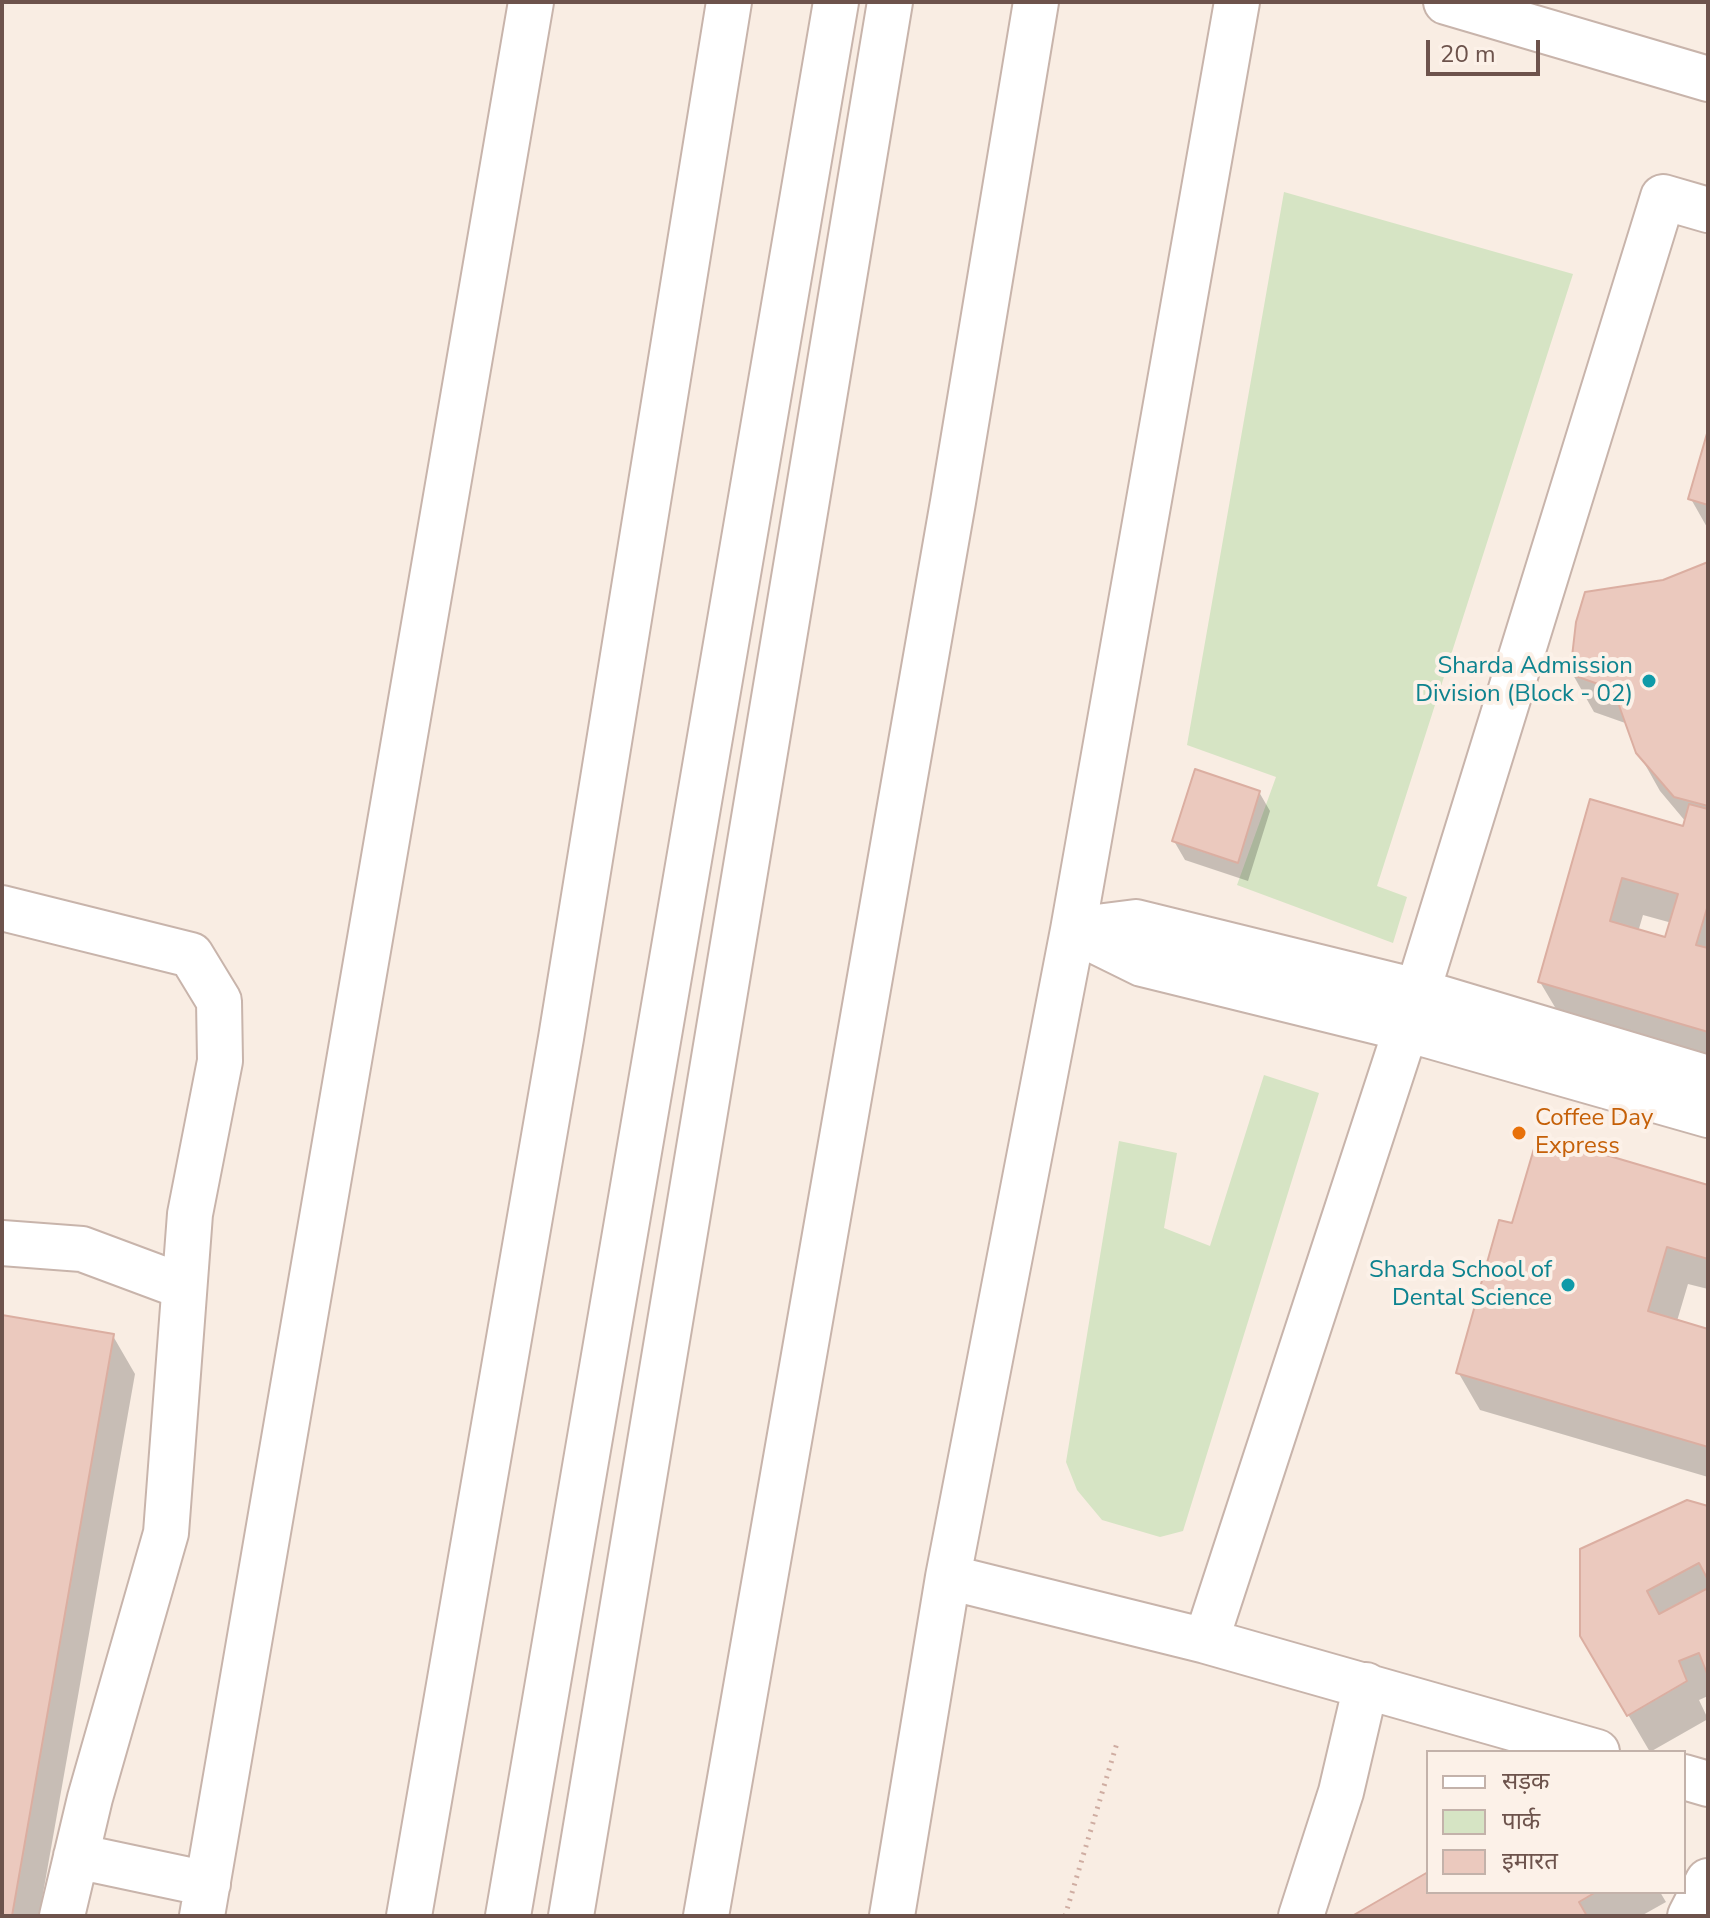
<!DOCTYPE html>
<meta charset="utf-8">
<style>
body{margin:0}
#map{position:relative;width:1710px;height:1918px;overflow:hidden;background:#f9ede3;font-family:"Nunito Sans","Noto Sans Devanagari",sans-serif}
canvas{display:block}
.frame{position:absolute;inset:0;border:4px solid #6d534c;pointer-events:none}
.legend{position:absolute;left:1426px;top:1750px;width:260px;height:144px;box-sizing:border-box;background:#fcf1e8;border:2px solid #c3b2aa;margin:0;padding:10px 14px;list-style:none;font-size:24px;color:#6d534c}
.legend li{display:flex;align-items:center;gap:16px;height:40px}
.legend b{width:40px;border:2px solid #c3b2aa}
.scale{position:absolute;left:1426px;top:40px;width:114px;height:36px;box-sizing:border-box;border:4px solid #6d534c;border-top:0;padding-left:10px;font-size:24px;line-height:28px;white-space:nowrap;color:#6d534c;-webkit-text-stroke:6px #fcf1e8;paint-order:stroke}
</style>
<div id="map">
<canvas width="1710" height="1918"></canvas>
<div class="frame"></div>
<ul class="legend">
<li><b style="height:10px;background:#fff"></b>सड़क</li>
<li><b style="height:22px;background:#d6e4c4"></b>पार्क</li>
<li><b style="height:22px;background:#ebc9be"></b>इमारत</li>
</ul>
<div class="scale">20 m</div>
</div>
<script>
const ctx = document.querySelector('canvas').getContext('2d');
ctx.lineJoin = 'round';
function paint(path, color) { ctx.fillStyle = color; ctx.fill(path, 'evenodd'); }
const poly = rows => new Path2D(rows.map(r => 'M' + r).join(''));
function stroke(path, color, width, dash) { ctx.strokeStyle = color; ctx.lineWidth = width; ctx.lineCap = dash ? 'butt' : 'round'; ctx.setLineDash(dash || []); ctx.stroke(path); }
function label(font, color, halo, rows, align = 'center') {
  ctx.font = font + ' "Nunito Sans",sans-serif'; ctx.lineWidth = 8; ctx.setLineDash([]); ctx.textBaseline = 'middle'; ctx.strokeStyle = halo; ctx.fillStyle = color; for (const [text, x, y, turn = 0] of rows) {
    ctx.save(); ctx.translate(x, y); ctx.rotate((+turn || 0) * Math.PI / 180); ctx.textAlign = isNaN(turn) ? turn : align; if (halo) ctx.strokeText(text, 0, 0); ctx.fillText(text, 0, 0); ctx.restore();
  }
}
paint(poly([
 [1284,192,1573,274,1377,886,1407,897,1393,943,1237,885,1276,777,1187,745],
 [1264,1075,1319,1093,1183,1531,1160,1537,1102,1520,1077,1490,1066,1462,1119,1141,1177,1153,1164,1228,1210,1246]
]), '#d6e4c4');
paint(poly([
 [1708,437,1708,529,1691,499],
 [1708,564,1708,1062,1562,1019,1540,982,1592,802,1684,829,1686,822,1660,791,1638,752,1628,724,1594,712,1572,673,1664,582],
 [1643,915,1672,923,1667,940,1638,932],
 [1259,792,1270,811,1248,881,1185,860,1174,841],
 [1708,1187,1708,1289,1688,1284,1677,1321,1708,1331,1708,1477,1480,1410,1458,1372,1513,1226],
 [2,1317,113,1336,135,1374,39,1916,2,1916],
 [1708,1508,1708,1696,1699,1700,1708,1719,1650,1752,1582,1636],
 [1428,1874,1428,1892,1660,1892,1666,1902,1641,1916,1356,1916]
]), '#0003');
const building = poly([
 [1708,430,1708,505,1688,499,1708,430],
 [1708,562,1708,806,1674,797,1636,753,1617,700,1609,688,1570,674,1576,622,1585,592,1663,580,1708,562],
 [1195,769,1260,791,1238,863,1172,841,1195,769],
 [1590,799,1683,826,1689,804,1708,809,1708,905,1696,945,1708,948,1708,1032,1538,982,1590,799],
 [1622,878,1678,894,1665,937,1610,921,1622,878],
 [1538,1135,1708,1185,1708,1259,1667,1247,1648,1311,1708,1329,1708,1447,1456,1373,1499,1220,1512,1223,1538,1135],
 [2,1315,114,1334,12,1916,2,1916,2,1315],
 [1687,1500,1708,1506,1708,1580,1699,1563,1647,1591,1659,1614,1708,1588,1708,1676,1699,1653,1679,1661,1687,1681,1627,1716,1580,1636,1580,1549,1687,1500],
 [1428,1872,1428,1892,1596,1892,1579,1902,1587,1916,1352,1916,1428,1872]
]);
paint(building, '#ebc9be');
stroke(building, '#dbaea1', 2);
const minor = poly([
 [1446,2,1708,79],
 [2,908,191,955,219,1001,220,1061,190,1214,166,1533,90,1798,62,1916],
 [1073,930,1142,964,1406,1029,1708,1115],
 [1073,930,1136,922,1417,991,1708,1078],
 [2,1243,82,1249,184,1287],
 [948,1577,1206,1641,1597,1752],
 [1206,1641,1406,1029,1663,197,1708,210],
 [1684,1777,1708,1784],
 [76,1856,208,1884],
 [202,1916,531,2],
 [409,1916,561,1038,729,2],
 [508,1916,836,2],
 [571,1916,890,2],
 [706,1916,953,502,1036,2],
 [892,1916,948,1577,1073,930,1237,2],
 [1301,1916,1341,1792,1366,1685],
 [1690,1916,1708,1881]
]);
stroke(minor, '#c8b4ab', 48);
stroke(poly([
 [1065,1916,1117,1743]
]), '#cfada2', 5, [2, 6]);
stroke(minor, '#fff', 44);
for (const [x, y, r, color] of [
 [1649,681,8,"#0f9aa8"],
 [1519,1133,8,"#e8710a"],
 [1568,1285,8,"#0f9aa8"]
]) { const dot = new Path2D(); dot.arc(x, y, r, 0, 2 * Math.PI); ctx.fillStyle = color; ctx.fill(dot); stroke(dot, '#fcf1e8', 3); }
label('24px', '#0d838f', '#fcf1e8', [
 ["Sharda Admission",1633,667],
 ["Division (Block - 02)",1633,695],
 ["Sharda School of",1552,1271],
 ["Dental Science",1552,1299]
], 'right');
label('24px', '#c56008', '#fcf1e8', [
 ["Coffee Day",1535,1119],
 ["Express",1535,1147]
], 'left');
</script>
